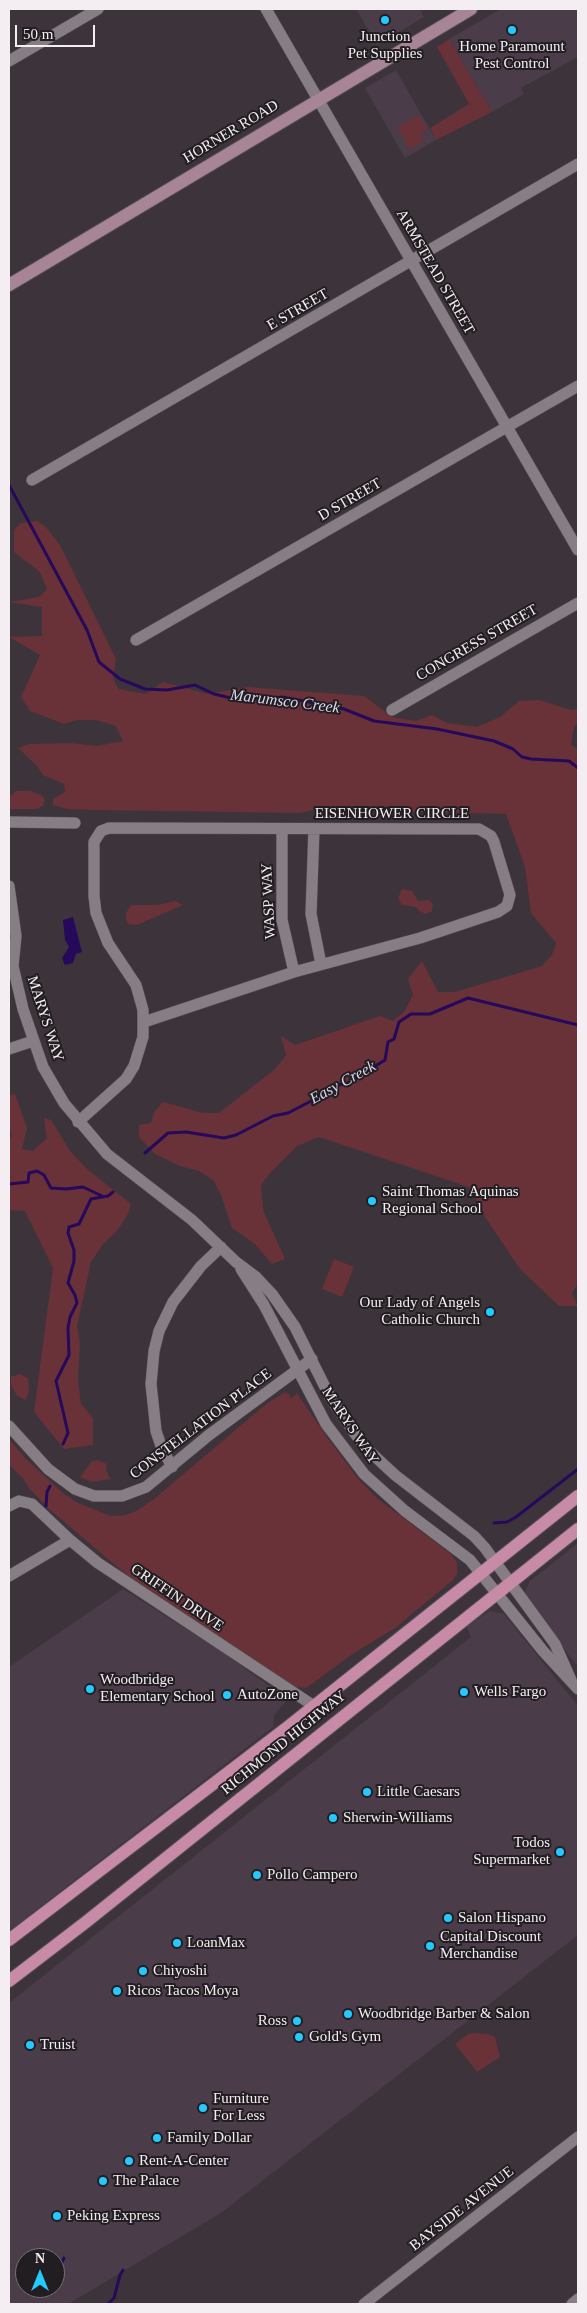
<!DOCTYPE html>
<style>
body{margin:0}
#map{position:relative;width:587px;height:2313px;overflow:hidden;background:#3d343b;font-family:"Times New Roman",serif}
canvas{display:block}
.frame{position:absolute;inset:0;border:10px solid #f4eef2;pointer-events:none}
.north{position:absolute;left:15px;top:2248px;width:50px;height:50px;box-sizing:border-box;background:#211d20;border:1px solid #757174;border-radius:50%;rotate:0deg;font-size:14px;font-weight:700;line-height:20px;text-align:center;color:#f4eef2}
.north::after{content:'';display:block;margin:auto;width:18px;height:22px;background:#24c9fe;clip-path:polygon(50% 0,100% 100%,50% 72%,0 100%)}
.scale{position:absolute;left:15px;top:25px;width:80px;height:22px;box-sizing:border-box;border:2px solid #f4eef2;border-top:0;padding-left:6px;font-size:15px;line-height:18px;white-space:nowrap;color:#f4eef2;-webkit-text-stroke:4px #211d20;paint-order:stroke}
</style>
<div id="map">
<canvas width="587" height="2313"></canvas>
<div class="frame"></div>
<div class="north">N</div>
<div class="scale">50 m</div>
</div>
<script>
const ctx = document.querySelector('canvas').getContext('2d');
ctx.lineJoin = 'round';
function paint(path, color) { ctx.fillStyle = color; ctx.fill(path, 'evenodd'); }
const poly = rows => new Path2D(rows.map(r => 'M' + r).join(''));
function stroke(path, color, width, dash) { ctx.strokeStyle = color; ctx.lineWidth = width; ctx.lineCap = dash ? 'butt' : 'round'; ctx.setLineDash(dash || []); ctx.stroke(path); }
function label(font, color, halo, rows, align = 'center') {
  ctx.font = font + ' "Times New Roman",serif'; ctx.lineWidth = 4; ctx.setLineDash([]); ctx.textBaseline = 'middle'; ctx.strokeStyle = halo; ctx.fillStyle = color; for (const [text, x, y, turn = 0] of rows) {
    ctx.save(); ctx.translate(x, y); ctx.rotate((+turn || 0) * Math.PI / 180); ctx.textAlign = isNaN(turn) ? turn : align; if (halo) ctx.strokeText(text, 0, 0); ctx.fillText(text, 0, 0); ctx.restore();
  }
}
paint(poly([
 [356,9,420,9,424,17,377,45],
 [501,9,578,9,578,57,521,88,524,94,492,112,449,39],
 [396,70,436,140,405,158,365,88],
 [578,1543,578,1667,528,1603,525,1592,530,1581],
 [123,1589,219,1650,288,1699,274,1715,273,1727,9,1931,9,1667],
 [490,1611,504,1614,578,1706,578,1935,221,2213,68,2304,9,2304,9,2003,471,1637,466,1626],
 [25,2258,55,2258,55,2288,25,2288]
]), '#4a3c48');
paint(poly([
 [449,39,492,112,436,140,430,128,469,104,437,47],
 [419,115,427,130,420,134,424,141,409,149,397,127],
 [37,521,46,527,60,545,116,659,113,679,119,689,146,694,163,682,207,694,248,687,364,696,392,717,416,721,432,715,447,723,477,727,500,717,519,701,539,700,571,710,578,709,578,723,574,727,571,745,578,749,578,1284,572,1293,578,1306,559,1306,520,1269,485,1217,471,1188,319,1137,297,1146,271,1172,261,1185,263,1210,285,1259,272,1264,255,1244,232,1228,221,1195,213,1180,199,1171,180,1166,155,1154,139,1137,139,1125,151,1123,154,1112,163,1102,203,1113,219,1113,275,1069,286,1055,281,1036,295,1045,380,1016,393,1021,404,1012,413,995,408,979,422,961,438,992,455,992,542,966,552,955,556,943,531,913,525,867,506,814,317,809,300,813,92,810,67,809,53,805,53,799,65,792,64,784,43,775,37,766,18,748,29,744,70,743,97,746,123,741,116,726,96,720,77,720,64,724,30,711,21,697,40,655,9,637,42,636,42,607,9,602,39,597,47,589,40,572,14,552,14,530,21,523],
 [16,791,31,791,41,795,45,799,43,806,36,809,9,809,9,797],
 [402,889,412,891,418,901,429,900,433,904,432,911,426,914,419,911,416,907,402,905,398,898],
 [174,901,183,905,137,925,128,924,126,918,126,913,131,905,158,905],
 [15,1094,27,1128,22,1149,33,1151,47,1138,44,1118,51,1120,70,1151,86,1168,131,1204,128,1214,117,1231,103,1244,91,1262,77,1326,80,1343,78,1380,81,1404,93,1418,93,1445,64,1449,34,1412,53,1268,25,1211,9,1210,9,1140,12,1137,9,1125,9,1096],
 [334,1259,354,1267,342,1297,322,1289],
 [19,1374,28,1378,29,1391,26,1400,17,1396,11,1385,11,1376,15,1376],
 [285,1392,290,1395,290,1399,297,1393,329,1440,359,1480,378,1499,451,1554,457,1563,457,1574,453,1580,395,1628,354,1653,306,1688,294,1687,134,1581,49,1509,28,1487,23,1478,9,1465,9,1439,25,1458,63,1493,78,1503,111,1516,125,1515,136,1511,154,1499,265,1405],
 [97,1460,107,1464,106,1470,110,1479,92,1482,80,1477,91,1462],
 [475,2033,488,2034,495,2037,500,2057,477,2072,455,2044,468,2034]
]), '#693138');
paint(poly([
 [73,917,82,952,76,954,73,963,65,965,62,958,69,947,65,940,63,920]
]), '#26095b');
stroke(poly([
 [9,485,87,630,99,662,120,679,145,689,167,690,195,685,214,694,235,699,254,695,268,699,282,697,309,702,344,709,374,721,437,729,494,741,513,749,522,757,531,759,569,761,578,768],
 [145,1153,168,1133,186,1132,224,1138,236,1135,273,1116,288,1113,317,1098,330,1087,348,1083,385,1060,388,1042,394,1039,399,1022,411,1014,430,1014,468,998,578,1025],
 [9,1184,28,1182,29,1173,37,1171,44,1175,51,1188,66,1189,83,1187,102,1196],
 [63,1444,68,1433,56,1381,69,1355,68,1328,70,1317,77,1303,75,1295,68,1283,74,1261,74,1250,68,1233,69,1227,79,1224,91,1199,108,1196,113,1192],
 [46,1506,47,1492,50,1486],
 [494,1523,507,1522,516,1517,578,1469],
 [55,2277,64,2258],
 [108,2304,114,2298,120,2275,123,2270]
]), '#26095b', 3);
const street = poly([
 [266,9,578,550],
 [9,61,98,9],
 [32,480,578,164],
 [136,640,578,386],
 [392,710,578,603],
 [9,822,75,823],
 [282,829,282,920,294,972],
 [314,829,311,914,321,964],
 [9,886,16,936,13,966,23,1009,43,1067,64,1103,107,1154,192,1220,236,1262,256,1277,272,1294,295,1327,330,1397,353,1431,367,1449,395,1475,474,1536,485,1548,555,1644,571,1680],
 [9,1049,33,1041],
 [78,1122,126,1079,134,1066,143,1037,143,1010,136,985,108,943,96,913,94,896,94,842,101,831,109,828,479,829,491,836,494,842,510,895,507,906,498,912,420,938,294,972,144,1022],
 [241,1269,264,1305,326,1424,364,1474,405,1511,470,1560,543,1651,578,1689],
 [9,1426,48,1469,75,1489,94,1496,122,1496,146,1487,209,1435,312,1359],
 [172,1467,161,1446,156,1431,151,1384,154,1351,159,1331,173,1302,201,1266,221,1247],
 [9,1506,19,1501,32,1504,70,1540,98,1563,314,1706],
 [9,1576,70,1540],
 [364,2304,578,2137],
 [572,2304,578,2299]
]);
const secondary = poly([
 [9,285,471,9]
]);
const primary = poly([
 [9,1940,289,1726,578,1496],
 [9,1981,86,1922,578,1529]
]);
stroke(street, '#5a5258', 12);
stroke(secondary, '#5a5258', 14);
stroke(primary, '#5a5258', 14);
stroke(street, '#877d85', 11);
stroke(secondary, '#a78496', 12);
stroke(primary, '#c88ba7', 12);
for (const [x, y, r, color] of [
 [385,20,5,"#24c9fe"],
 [512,30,5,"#24c9fe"],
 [372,1201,5,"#24c9fe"],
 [490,1312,5,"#24c9fe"],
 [90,1689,5,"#24c9fe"],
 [464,1692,5,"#24c9fe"],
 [227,1695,5,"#24c9fe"],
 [367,1792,5,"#24c9fe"],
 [333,1818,5,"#24c9fe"],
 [560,1852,5,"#24c9fe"],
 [257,1875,5,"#24c9fe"],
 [448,1918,5,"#24c9fe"],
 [177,1943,5,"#24c9fe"],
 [430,1946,5,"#24c9fe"],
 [143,1971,5,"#24c9fe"],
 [117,1991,5,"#24c9fe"],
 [348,2014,5,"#24c9fe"],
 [297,2021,5,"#24c9fe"],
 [299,2037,5,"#24c9fe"],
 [30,2045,5,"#24c9fe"],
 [203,2108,5,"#24c9fe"],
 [157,2138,5,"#24c9fe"],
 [129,2161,5,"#24c9fe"],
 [103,2181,5,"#24c9fe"],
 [57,2216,5,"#24c9fe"]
]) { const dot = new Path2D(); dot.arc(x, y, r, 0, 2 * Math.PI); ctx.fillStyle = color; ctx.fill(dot); stroke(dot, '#211d20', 2); }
label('15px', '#f4eef2', '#211d20', [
 ["Junction",385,37,"center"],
 ["Pet Supplies",385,54,"center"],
 ["Home Paramount",512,47,"center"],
 ["Pest Control",512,64,"center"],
 ["Saint Thomas Aquinas",382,1192],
 ["Regional School",382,1209],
 ["Our Lady of Angels",480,1303,"right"],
 ["Catholic Church",480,1320,"right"],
 ["Woodbridge",100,1680],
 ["Elementary School",100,1697],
 ["Wells Fargo",474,1692],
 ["AutoZone",237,1695],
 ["Little Caesars",377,1792],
 ["Sherwin-Williams",343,1818],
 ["Todos",550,1843,"right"],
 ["Supermarket",550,1860,"right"],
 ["Pollo Campero",267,1875],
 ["Salon Hispano",458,1918],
 ["Capital Discount",440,1937],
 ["Merchandise",440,1954],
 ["LoanMax",187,1943],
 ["Chiyoshi",153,1971],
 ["Ricos Tacos Moya",127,1991],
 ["Woodbridge Barber & Salon",358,2014],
 ["Ross",287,2021,"right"],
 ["Gold's Gym",309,2037],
 ["Truist",40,2045],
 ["Furniture",213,2099],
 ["For Less",213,2116],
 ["Family Dollar",167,2138],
 ["Rent-A-Center",139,2161],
 ["The Palace",113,2181],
 ["Peking Express",67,2216]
], 'left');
label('15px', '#f4eef2', '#211d20', [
 ["HORNER ROAD",231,132,-31],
 ["ARMSTEAD STREET",435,272,60],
 ["E STREET",298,310,-30],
 ["D STREET",350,500,-30],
 ["CONGRESS STREET",477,643,-30],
 ["EISENHOWER CIRCLE",392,814],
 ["WASP WAY",269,901,-93],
 ["MARYS WAY",45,1019,72],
 ["CONSTELLATION PLACE",201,1424,-37],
 ["MARYS WAY",350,1426,56],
 ["GRIFFIN DRIVE",177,1598,34],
 ["RICHMOND HIGHWAY",284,1743,-39],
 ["BAYSIDE AVENUE",462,2209,-38]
]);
label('italic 16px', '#dad8f0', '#211d20', [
 ["Marumsco Creek",285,702,7],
 ["Easy Creek",343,1083,-29]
]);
</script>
